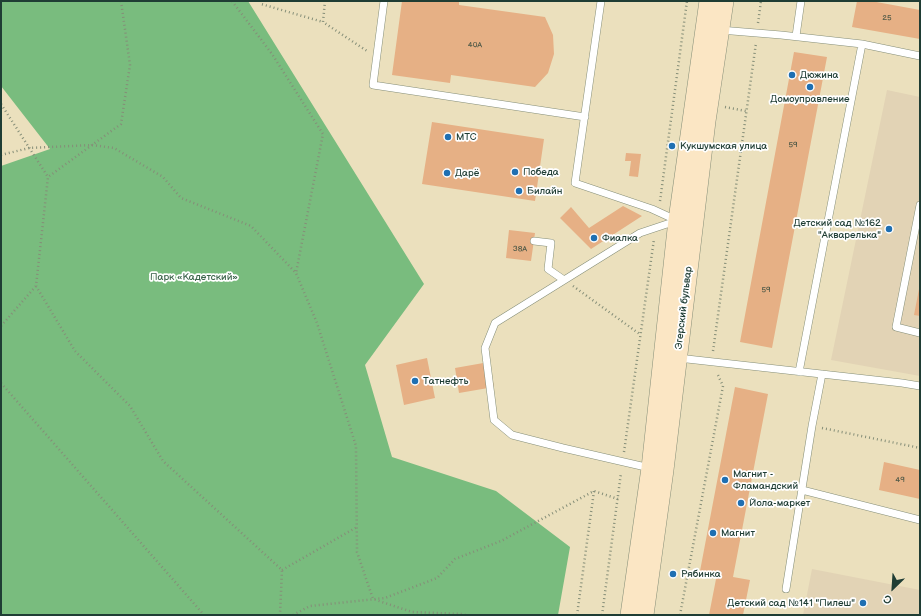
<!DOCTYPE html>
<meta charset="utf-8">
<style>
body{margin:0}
#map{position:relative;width:921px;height:616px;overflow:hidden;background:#ebe0bd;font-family:"Balsamiq Sans",sans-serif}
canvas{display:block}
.frame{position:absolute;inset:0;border:2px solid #1f3d34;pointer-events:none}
.north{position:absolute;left:873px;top:568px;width:40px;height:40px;-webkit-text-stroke:3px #fff;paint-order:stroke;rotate:205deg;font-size:11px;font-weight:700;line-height:16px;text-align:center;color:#1f3d34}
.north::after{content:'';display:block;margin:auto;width:14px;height:18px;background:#1f3d34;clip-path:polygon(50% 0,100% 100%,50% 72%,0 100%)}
</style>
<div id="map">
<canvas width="921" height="616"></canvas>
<div class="frame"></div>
<div class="north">С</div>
</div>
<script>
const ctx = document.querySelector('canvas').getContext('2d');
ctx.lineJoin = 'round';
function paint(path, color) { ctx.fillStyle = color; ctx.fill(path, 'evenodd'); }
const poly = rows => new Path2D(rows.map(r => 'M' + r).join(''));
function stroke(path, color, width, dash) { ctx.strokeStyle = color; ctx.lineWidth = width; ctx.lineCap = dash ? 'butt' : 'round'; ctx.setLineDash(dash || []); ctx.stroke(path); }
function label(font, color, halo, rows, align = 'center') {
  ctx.font = font + ' "Balsamiq Sans",sans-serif'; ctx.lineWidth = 3.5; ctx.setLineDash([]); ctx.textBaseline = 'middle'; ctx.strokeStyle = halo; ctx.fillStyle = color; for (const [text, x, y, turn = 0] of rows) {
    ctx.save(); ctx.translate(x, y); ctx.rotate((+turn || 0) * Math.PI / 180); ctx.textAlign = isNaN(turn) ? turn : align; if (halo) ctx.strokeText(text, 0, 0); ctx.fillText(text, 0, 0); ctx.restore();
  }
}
paint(poly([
 [887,90,920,97,920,376,831,360],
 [812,569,920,590,920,615,803,615]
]), '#e2d3b5');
paint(poly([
 [1,1,248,1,424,284,365,365,392,457,496,491,570,547,558,615,1,615,1,166,50,149,1,86]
]), '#79bc7e');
paint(poly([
 [402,1,459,1,459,5,545,17,553,35,554,54,548,73,535,87,451,75,450,83,392,75],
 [857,1,871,1,920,10,920,39,852,27],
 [794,52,827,57,772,348,740,342],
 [432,122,544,139,535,201,422,184],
 [626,153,641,154,638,177,629,176,631,161,625,161],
 [623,206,642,216,591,249,560,218,571,207,589,228],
 [509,230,535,233,531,261,506,258],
 [919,289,920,289,920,316,914,315],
 [427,358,435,398,404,405,396,365],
 [489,362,494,387,459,393,455,368],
 [735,387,768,394,733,577,750,580,743,615,709,615,717,574,700,571],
 [884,462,920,470,920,499,879,490]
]), '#e6b085');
const service = poly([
 [384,1,373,85,585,117],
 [601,1,575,183,652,209,676,220],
 [720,30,781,35,862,44,920,56],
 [796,36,801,1],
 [920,205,896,327,920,333],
 [534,241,551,243,548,269,564,280],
 [678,358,902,383,920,386],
 [799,372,862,44],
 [650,468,563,448,512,435,494,420,485,348,495,323,640,233,676,221],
 [802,490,920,520],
 [786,589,812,426,822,374]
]);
const secondary = poly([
 [630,615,651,468,678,220,709,1],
 [644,615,664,470,706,121,724,1]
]);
stroke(service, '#858e78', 8);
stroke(secondary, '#858e78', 20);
stroke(poly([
 [121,1,130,65,121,124,48,177,36,286,75,351,130,406,163,461,282,570,280,615],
 [232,1,272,54,323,134,296,273],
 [261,1,261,4,323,22],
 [325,1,323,22,367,51],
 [758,23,761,1],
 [1,104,48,177],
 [725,107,746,111],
 [1,155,29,148,92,145,114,148,163,177,181,198,251,226,296,273,317,323,356,446,357,552,373,599,412,612,462,614,466,615],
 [660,201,687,1],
 [573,286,641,335],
 [1,326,36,286],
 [713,351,756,43],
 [1,383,204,615],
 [822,428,920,448],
 [624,452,654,239],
 [282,570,357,527],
 [293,615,310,606,385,598,437,578,455,559,501,541,594,491,618,499],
 [577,615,594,491],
 [602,615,621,473],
 [680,615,723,386,717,373]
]), '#858e78', 2.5, [1, 3]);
stroke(service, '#fff', 7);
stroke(secondary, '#fbe6c4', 19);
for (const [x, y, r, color] of [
 [792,75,4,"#1f6fb2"],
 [810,87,4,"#1f6fb2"],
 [448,137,4,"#1f6fb2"],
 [672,146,4,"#1f6fb2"],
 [515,172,4,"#1f6fb2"],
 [447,173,4,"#1f6fb2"],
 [519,191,4,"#1f6fb2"],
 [889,229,4,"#1f6fb2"],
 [594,238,4,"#1f6fb2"],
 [415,381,4,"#1f6fb2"],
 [725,480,4,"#1f6fb2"],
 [741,503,4,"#1f6fb2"],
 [713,533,4,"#1f6fb2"],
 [673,574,4,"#1f6fb2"],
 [863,603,4,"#1f6fb2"]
]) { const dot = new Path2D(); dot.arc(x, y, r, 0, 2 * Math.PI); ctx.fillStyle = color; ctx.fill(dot); stroke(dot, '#fff', 1.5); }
label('8px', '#515a48', null, [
 ["25",887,18],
 ["40А",475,45],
 ["59",793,145],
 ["38А",520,249],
 ["59",766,290],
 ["49",900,480]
]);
label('10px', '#1f3d34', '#fff', [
 ["Дюжина",800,75],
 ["Домоуправление",810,99,"center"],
 ["МТС",456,137],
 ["Кукшумская улица",680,146],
 ["Победа",523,172],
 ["Дарё",455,173],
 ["Билайн",527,191],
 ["Детский сад №162",881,223,"right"],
 ["\"Акварелька\"",881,235,"right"],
 ["Фиалка",602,238],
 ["Татнефть",423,381],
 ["Магнит -",733,474],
 ["Фламандский",733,486],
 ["Йола-маркет",749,503],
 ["Магнит",721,533],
 ["Рябинка",681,574],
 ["Детский сад №141 \"Пилеш\"",855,603,"right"]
], 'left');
label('10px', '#3d654c', '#fff', [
 ["Парк «Кадетский»",194,277]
]);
label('10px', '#1f3d34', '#fff', [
 ["Эгерский бульвар",684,308,-83]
]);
</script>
